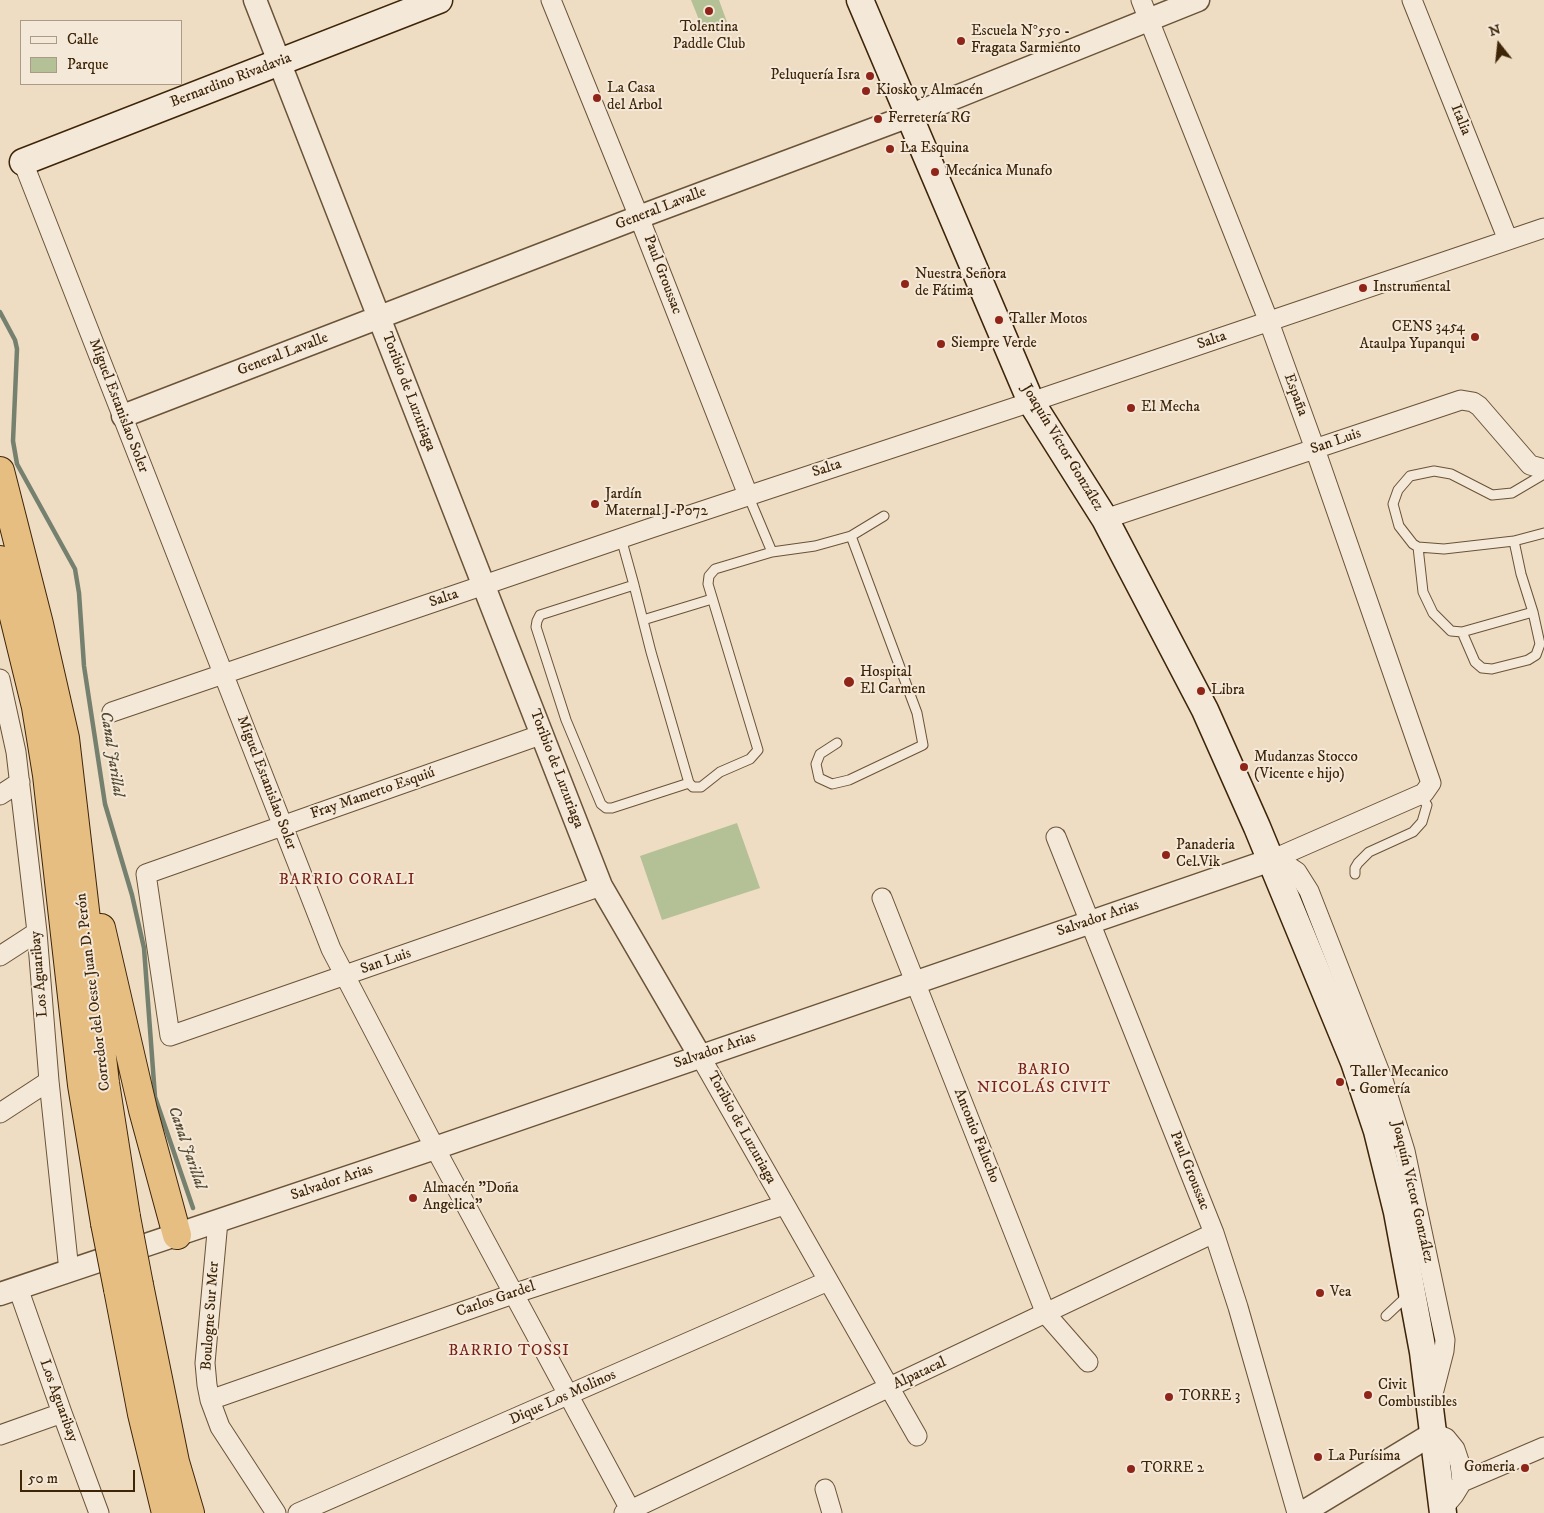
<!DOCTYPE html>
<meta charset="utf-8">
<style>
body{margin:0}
#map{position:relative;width:1544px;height:1513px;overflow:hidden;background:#eedcc3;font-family:"IM FELL DW Pica",serif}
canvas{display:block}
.legend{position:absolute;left:20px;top:20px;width:162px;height:65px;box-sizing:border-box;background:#f4e8d8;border:1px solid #ab9a85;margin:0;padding:6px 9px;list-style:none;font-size:15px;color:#3e2508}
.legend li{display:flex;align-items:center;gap:10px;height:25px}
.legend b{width:25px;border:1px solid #ab9a85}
.north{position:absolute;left:1474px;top:20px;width:50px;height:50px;-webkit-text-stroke:4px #f4e8d8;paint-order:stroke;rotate:344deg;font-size:14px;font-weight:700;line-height:20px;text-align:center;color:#3e2508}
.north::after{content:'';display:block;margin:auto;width:18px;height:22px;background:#3e2508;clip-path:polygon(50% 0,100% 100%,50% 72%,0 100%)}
.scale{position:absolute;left:20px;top:1470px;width:115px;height:22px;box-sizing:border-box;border:2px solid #3e2508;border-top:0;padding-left:6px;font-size:15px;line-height:18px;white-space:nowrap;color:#3e2508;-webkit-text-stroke:4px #f4e8d8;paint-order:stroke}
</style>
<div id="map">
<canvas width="1544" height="1513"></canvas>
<ul class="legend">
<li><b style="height:6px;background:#f4e8d8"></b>Calle</li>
<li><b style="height:14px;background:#b4c197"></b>Parque</li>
</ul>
<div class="north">N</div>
<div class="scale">50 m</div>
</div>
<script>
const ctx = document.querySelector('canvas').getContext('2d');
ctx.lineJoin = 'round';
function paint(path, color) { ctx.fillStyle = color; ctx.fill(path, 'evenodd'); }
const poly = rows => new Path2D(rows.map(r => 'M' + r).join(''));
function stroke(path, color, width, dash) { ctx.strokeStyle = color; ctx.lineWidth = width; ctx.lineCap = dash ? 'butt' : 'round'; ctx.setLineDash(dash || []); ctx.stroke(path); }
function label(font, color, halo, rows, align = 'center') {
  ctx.font = font + ' "IM FELL DW Pica",serif'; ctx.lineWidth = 4; ctx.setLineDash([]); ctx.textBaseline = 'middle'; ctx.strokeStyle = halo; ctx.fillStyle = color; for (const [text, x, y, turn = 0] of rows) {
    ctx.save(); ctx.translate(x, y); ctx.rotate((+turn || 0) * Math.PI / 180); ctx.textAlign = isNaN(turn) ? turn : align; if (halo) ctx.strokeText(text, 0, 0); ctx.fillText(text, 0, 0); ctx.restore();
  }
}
paint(poly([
 [691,0,719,0,727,22,704,32],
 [737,823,760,888,662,920,640,856]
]), '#b4c197');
stroke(poly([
 [0,312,15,340,17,349,13,441,17,464,75,569,79,593,84,666,105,804,132,895,144,948,155,1097,193,1208]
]), '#75806f', 4.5);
const service = poly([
 [1544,474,1512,493,1492,495,1451,474,1434,471,1410,476,1398,490,1393,504,1399,526,1413,544,1418,547,1444,549,1514,541,1544,533],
 [621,538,634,585],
 [1514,541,1521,574,1533,612],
 [1418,547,1423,592,1433,613,1451,631,1462,632,1533,612,1540,644,1536,655,1528,660,1492,669,1482,668,1475,662,1462,632],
 [772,552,815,546,851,536,884,516],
 [643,620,712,599],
 [837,743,820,754,816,764,819,778,832,784,849,780,923,745,917,713,851,536],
 [689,783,612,808,606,808,601,804,566,720,536,627,537,621,540,615,634,585,651,652,689,783,693,787,701,787,720,772,750,759,758,750,708,584,709,576,715,569,772,552,748,495],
 [1355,874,1355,868,1358,863,1369,852,1413,832,1422,822,1427,805,1420,795],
 [1386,1316,1403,1300,1405,1293]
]);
const minor = poly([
 [551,0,639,217,748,495],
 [1141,0,1269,322,1315,449,1431,783,1424,793,1271,860],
 [1412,0,1508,240],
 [23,162,331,949,435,1148,632,1513],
 [1105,519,1461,400,1473,402,1479,406,1530,465,1544,469],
 [0,679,16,752,37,932,49,1081,69,1271],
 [112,712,651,528,1031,402,1544,228],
 [543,734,146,874,170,1036,601,886],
 [0,795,20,782],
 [1056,837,1214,1233,1238,1307,1297,1513],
 [1271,860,1288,866,1297,872,1309,891,1384,1083,1405,1151,1445,1340,1444,1351,1433,1394],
 [882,898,1046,1314,1088,1362],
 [0,956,37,932],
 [700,1056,917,1436],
 [0,1113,49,1081],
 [218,1221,205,1363,207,1385,210,1400,220,1427,276,1513],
 [18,1288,62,1413,99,1513],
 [210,1400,513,1294,784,1205],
 [1434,1433,1446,1438,1455,1449,1460,1464,1462,1482],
 [0,1435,62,1413],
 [825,1489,832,1513],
 [1443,1508,1454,1495,1462,1482,1544,1447],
 [298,1513,828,1281],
 [624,1513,1214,1233]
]);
const tertiary = poly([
 [255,0,601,886,700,1056],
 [123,416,639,217,909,116,1198,0],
 [0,1294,435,1148,1271,860],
 [1302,1513,1434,1433]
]);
const secondary = poly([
 [860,0,1031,402,1105,519,1205,710,1257,827,1354,1062,1377,1131,1397,1212,1423,1352,1443,1513],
 [23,162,439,0]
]);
const motorway = poly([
 [0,471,39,624,65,738,105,1083,126,1217],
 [0,560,36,707,47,775,82,1085,105,1223],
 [101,928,143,1110,177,1235],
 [139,1285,175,1462,190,1513],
 [118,1289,142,1414,166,1513]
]);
stroke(service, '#6a5337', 11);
stroke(minor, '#6a5337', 21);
stroke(tertiary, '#6a5337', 25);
stroke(secondary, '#3e2508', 29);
stroke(motorway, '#3e2508', 30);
stroke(service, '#f4e8d8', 9);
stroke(minor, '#f4e8d8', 19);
stroke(tertiary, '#f4e8d8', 22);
stroke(secondary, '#f4e8d8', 26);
stroke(motorway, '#e7be82', 28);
const motorwayBridge = poly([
 [126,1217,139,1285],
 [105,1223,118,1289]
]);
stroke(motorwayBridge, '#3e2508', 30, []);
stroke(motorwayBridge, '#e7be82', 28);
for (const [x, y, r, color] of [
 [709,11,5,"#8f2418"],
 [961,41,5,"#8f2418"],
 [870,76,5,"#8f2418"],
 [866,91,5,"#8f2418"],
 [597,98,5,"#8f2418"],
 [878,119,5,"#8f2418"],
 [890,149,5,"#8f2418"],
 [935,172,5,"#8f2418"],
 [905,284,5,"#8f2418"],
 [1363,288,5,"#8f2418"],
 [999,320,5,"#8f2418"],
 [1475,337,5,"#8f2418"],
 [941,344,5,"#8f2418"],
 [1131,408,5,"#8f2418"],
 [595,504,5,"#8f2418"],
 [849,682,6,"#8f2418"],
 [1201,691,5,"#8f2418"],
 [1244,767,5,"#8f2418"],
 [1166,855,5,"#8f2418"],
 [1340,1082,5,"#8f2418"],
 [413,1198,5,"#8f2418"],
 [1320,1293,5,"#8f2418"],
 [1368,1395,5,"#8f2418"],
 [1169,1397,5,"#8f2418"],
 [1318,1457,5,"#8f2418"],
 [1525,1468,5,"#8f2418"],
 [1131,1469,5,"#8f2418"]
]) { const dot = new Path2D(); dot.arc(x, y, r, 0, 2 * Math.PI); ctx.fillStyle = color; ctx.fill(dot); stroke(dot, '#f4e8d8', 2); }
label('15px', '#3e2508', '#f4e8d8', [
 ["Tolentina",709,28,"center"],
 ["Paddle Club",709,45,"center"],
 ["Escuela N°550 -",971,32],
 ["Fragata Sarmiento",971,49],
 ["Peluquería Isra",860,76,"right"],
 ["La Casa",607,89],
 ["del Arbol",607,106],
 ["Kiosko y Almacén",876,91],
 ["Ferretería RG",888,119],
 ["La Esquina",900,149],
 ["Mecánica Munafo",945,172],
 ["Nuestra Señora",915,275],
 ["de Fátima",915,292],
 ["Instrumental",1373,288],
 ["Taller Motos",1009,320],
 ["CENS 3454",1465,328,"right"],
 ["Ataulpa Yupanqui",1465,345,"right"],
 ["Siempre Verde",951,344],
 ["El Mecha",1141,408],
 ["Jardín",605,495],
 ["Maternal J-P072",605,512],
 ["Hospital",860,673],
 ["El Carmen",860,690],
 ["Libra",1211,691],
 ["Mudanzas Stocco",1254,758],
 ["(Vicente e hijo)",1254,775],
 ["Panaderia",1176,846],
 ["Cel.Vik",1176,863],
 ["Taller Mecanico",1350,1073],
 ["- Gomería",1350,1090],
 ["Almacén \"Doña",423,1189],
 ["Angelica\"",423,1206],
 ["Vea",1330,1293],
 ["Civit",1378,1386],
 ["Combustibles",1378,1403],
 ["TORRE 3",1179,1397],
 ["La Purísima",1328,1457],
 ["Gomeria",1515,1468,"right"],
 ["TORRE 2",1141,1469]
], 'left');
label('15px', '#3e2508', '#f4e8d8', [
 ["Bernardino Rivadavia",231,81,-21],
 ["Italia",1460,120,68],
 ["General Lavalle",661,209,-21],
 ["Paul Groussac",662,275,69],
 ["Salta",1212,341,-19],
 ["General Lavalle",283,355,-21],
 ["Toribio de Luzuriaga",408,392,69],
 ["España",1295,395,70],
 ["Miguel Estanislao Soler",118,406,69],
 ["San Luis",1336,442,-19],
 ["Joaquín Víctor González",1062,448,59],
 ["Salta",827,469,-18],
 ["Salta",444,599,-19],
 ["Toribio de Luzuriaga",556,769,69],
 ["Miguel Estanislao Soler",266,783,69],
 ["Fray Mamerto Esquiú",373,794,-19],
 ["Salvador Arias",1098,919,-19],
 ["San Luis",386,962,-19],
 ["Los Aguaribay",40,974,-95],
 ["Corredor del Oeste Juan D. Perón",94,992,-97],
 ["Salvador Arias",715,1051,-19],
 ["Toribio de Luzuriaga",741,1128,61],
 ["Antonio Falucho",976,1136,68],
 ["Paul Groussac",1189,1171,68],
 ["Salvador Arias",332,1183,-19],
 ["Joaquín Víctor González",1412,1192,77],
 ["Carlos Gardel",496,1300,-19],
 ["Boulogne Sur Mer",211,1316,-86],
 ["Alpatacal",920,1374,-25],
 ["Dique Los Molinos",563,1398,-24],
 ["Los Aguaribay",58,1401,70]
]);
label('italic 16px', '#554b33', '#f4e8d8', [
 ["Canal Jarillal",111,754,81],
 ["Canal Jarillal",186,1148,71]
]);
ctx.letterSpacing = '1px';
label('16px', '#7a1f14', '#f4e8d8', [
 ["BARRIO CORALI",347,881],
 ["BARIO",1044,1071],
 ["NICOLÁS CIVIT",1044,1089],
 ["BARRIO TOSSI",509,1352]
]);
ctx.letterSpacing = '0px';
</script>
